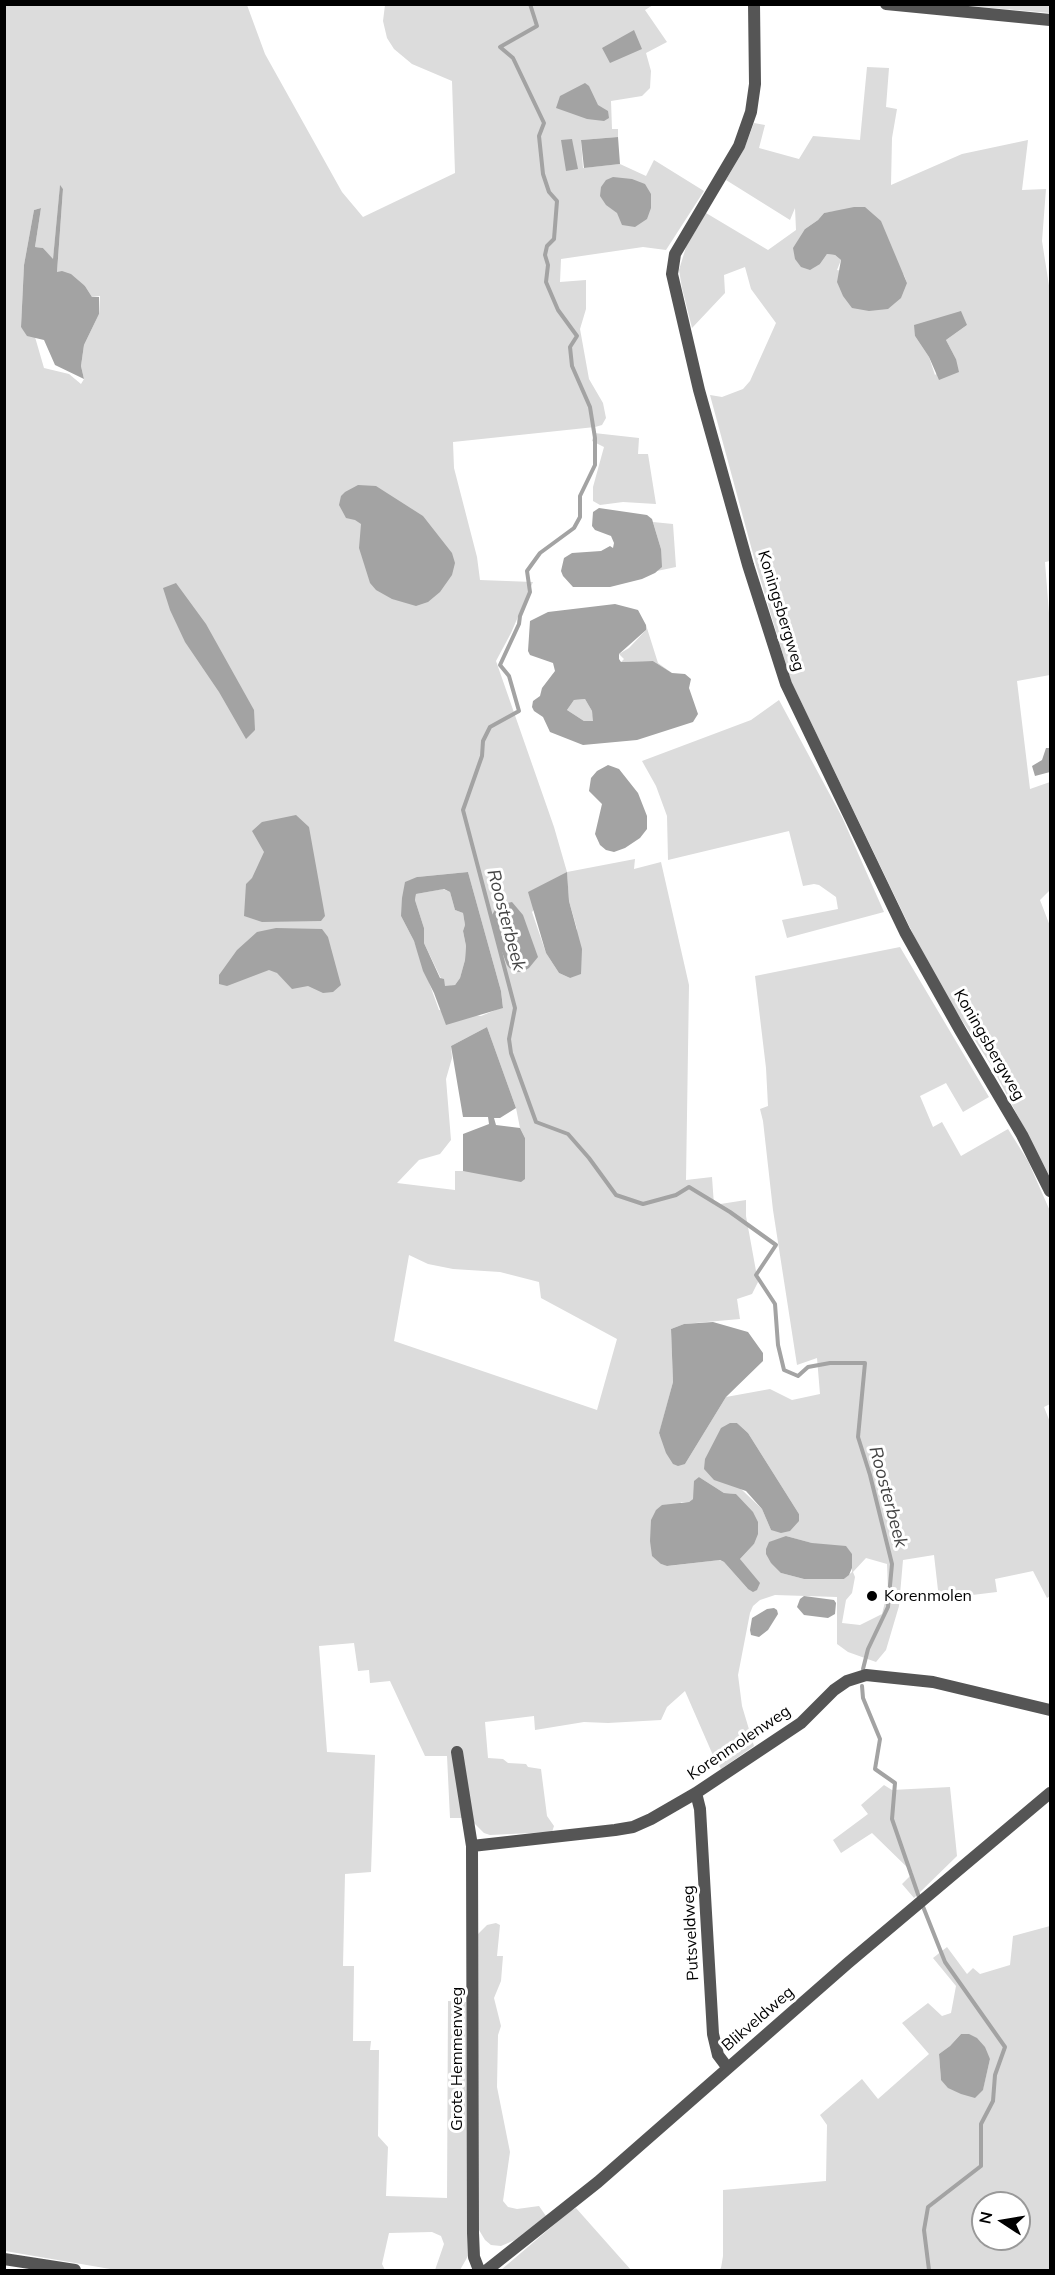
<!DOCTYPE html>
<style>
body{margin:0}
#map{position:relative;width:1055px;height:2275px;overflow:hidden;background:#fff;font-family:Mulish,sans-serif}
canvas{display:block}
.frame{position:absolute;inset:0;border:6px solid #000;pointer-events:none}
.north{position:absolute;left:971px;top:2191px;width:60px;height:60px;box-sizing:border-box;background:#fff;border:2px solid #999;border-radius:50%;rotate:282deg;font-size:16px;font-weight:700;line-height:24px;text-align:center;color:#000}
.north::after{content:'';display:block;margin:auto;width:21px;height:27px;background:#000;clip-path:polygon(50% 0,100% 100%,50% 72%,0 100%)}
</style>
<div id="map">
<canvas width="1055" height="2275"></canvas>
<div class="frame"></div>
<div class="north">N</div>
</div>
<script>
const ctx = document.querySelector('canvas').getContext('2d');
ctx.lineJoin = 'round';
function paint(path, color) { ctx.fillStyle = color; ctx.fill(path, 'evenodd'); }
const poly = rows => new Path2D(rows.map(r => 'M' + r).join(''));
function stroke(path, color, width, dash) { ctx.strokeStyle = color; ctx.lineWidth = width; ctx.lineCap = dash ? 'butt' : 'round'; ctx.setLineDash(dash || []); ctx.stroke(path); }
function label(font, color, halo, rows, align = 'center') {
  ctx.font = font + ' Mulish,sans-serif'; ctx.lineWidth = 6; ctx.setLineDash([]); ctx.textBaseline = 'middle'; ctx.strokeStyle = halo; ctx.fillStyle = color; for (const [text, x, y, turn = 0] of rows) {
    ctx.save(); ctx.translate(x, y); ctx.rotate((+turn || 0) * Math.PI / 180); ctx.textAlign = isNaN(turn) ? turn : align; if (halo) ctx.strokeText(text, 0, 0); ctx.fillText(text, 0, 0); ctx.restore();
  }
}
paint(poly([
 [5,5,247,5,265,54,342,192,363,217,455,173,452,81,412,64,394,49,387,38,383,21,385,5,653,5,645,10,667,42,646,53,651,71,650,88,642,96,611,101,612,129,618,129,618,137,581,140,583,168,620,164,646,176,654,160,704,191,666,250,643,247,561,259,560,282,586,280,586,309,580,329,589,379,603,403,606,418,602,425,595,427,453,442,454,468,477,557,480,580,533,582,511,633,496,661,554,827,567,872,635,859,634,869,661,862,689,985,686,1180,712,1177,714,1205,746,1200,746,1216,758,1282,752,1294,737,1299,740,1319,684,1324,671,1329,673,1382,659,1434,685,1464,726,1397,770,1389,792,1400,820,1394,817,1358,797,1365,773,1210,763,1121,760,1109,768,1106,766,1068,755,976,900,947,989,1097,963,1112,946,1083,920,1096,933,1127,942,1122,961,1156,1008,1129,1028,1161,1050,1211,1050,1404,1044,1407,1050,1422,1050,1596,1047,1598,1033,1571,995,1579,997,1592,939,1599,934,1555,903,1560,899,1606,886,1650,876,1662,848,1652,837,1644,837,1597,775,1595,760,1600,753,1606,750,1613,738,1675,742,1706,754,1746,721,1769,712,1753,685,1691,667,1707,661,1720,608,1723,584,1722,535,1730,534,1716,485,1722,488,1758,503,1759,508,1763,526,1764,528,1767,541,1769,547,1816,554,1826,552,1832,490,1835,484,1833,474,1823,462,1818,450,1818,447,1756,425,1756,390,1681,370,1683,369,1670,358,1671,354,1643,319,1646,327,1752,375,1755,371,1872,345,1874,343,1966,354,1966,353,2041,371,2041,370,2050,379,2050,378,2136,388,2147,386,2196,447,2198,448,2001,466,2002,468,2256,460,2270,435,2270,444,2244,441,2236,432,2232,389,2233,382,2264,385,2270,116,2270,5,2251],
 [60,186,63,189,57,272,85,286,92,297,100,296,99,314,84,345,81,366,84,379,81,384,69,374,44,368,35,337,21,327,24,265,34,210,41,208,35,247,43,248,53,260],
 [468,872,501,991,503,1007,481,1016,439,1010,414,941,401,916,417,877],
 [567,873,569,901,577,929,570,978,559,973,546,953,532,912],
 [487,1027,516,1108,520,1128,525,1138,463,1171,455,1171,455,1190,397,1183,419,1160,440,1154,451,1140,446,1079,452,1058,451,1046],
 [409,1255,428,1264,453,1269,500,1272,539,1282,541,1298,617,1339,597,1410,394,1341],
 [737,1423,748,1433,799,1514,771,1530,762,1509,741,1489],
 [699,1477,724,1493,736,1494,754,1544,740,1559,748,1589,724,1562,719,1560,668,1566,661,1564,681,1502,689,1502,693,1499],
 [786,1536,852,1554,852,1572,844,1579,804,1579,781,1573],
 [866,1558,887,1564,888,1590,882,1614,860,1625,842,1623,846,1600,852,1593,855,1577,853,1572],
 [957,5,1050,5,1050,13],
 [867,67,889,68,886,107,897,109,892,138,891,185,962,154,1028,140,1022,190,1046,189,1042,241,1050,292,1050,561,1045,562,1050,626,1050,675,1017,681,1030,789,1050,782,1050,890,1040,900,1050,926,1050,1177,991,1065,950,1002,915,938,791,681,756,565,710,395,722,397,743,389,750,381,776,323,751,289,745,267,724,275,725,293,692,328,682,288,679,270,686,247,706,213,768,250,796,230,795,208,790,220,726,180,744,149,754,123,765,125,759,148,799,159,813,136,860,140],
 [836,211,904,275,907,283,837,270,841,260,835,255,827,254,820,264,805,229,818,220,824,213],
 [967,325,946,340,956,359,935,375,929,357,915,336],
 [594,433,639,438,638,454,648,454,656,504,623,502,600,505,593,501,593,487,604,447,592,441],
 [653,522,673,524,676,567,657,571,661,567,661,549],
 [646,625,658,663,672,673,653,661,621,662,624,659,619,654,629,648,646,630],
 [585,699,592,711,594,721,584,721,567,710,574,700],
 [779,700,842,817,884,912,787,938,782,920,838,909,836,897,819,885,814,884,803,886,789,831,668,860,667,816,656,786,642,761,751,720],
 [443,889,450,892,455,910,463,913,465,925,463,931,466,946,465,960,460,978,455,985,445,987,424,943,424,928,415,900,416,894],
 [884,1785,892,1790,950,1787,957,1856,914,1898,902,1884,913,1873,872,1833,841,1853,833,1840,868,1814,861,1805],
 [496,1923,500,1925,497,1956,503,1956,501,1981,494,1998,501,2026,498,2035,497,2087,510,2152,503,2201,508,2207,517,2209,539,2206,546,2216,515,2240,501,2246,491,2245,485,2240,479,2230,478,1934,487,1925],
 [1050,1926,1050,2270,719,2270,721,2268,723,2256,723,2190,826,2181,827,2125,820,2115,862,2079,878,2099,929,2054,902,2023,928,2003,942,2016,951,2013,956,1986,933,1958,947,1947,967,1974,973,1968,980,1974,1010,1965,1013,1936],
 [961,2034,990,2059,983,2089,941,2080,939,2054,950,2046],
 [983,2203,1019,2203,1019,2239,983,2239],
 [576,2208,631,2270,501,2270,570,2211]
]), '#dcdcdc');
paint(poly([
 [634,30,642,49,610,63,602,48],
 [585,83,589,86,598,105,608,111,609,118,604,121,587,119,556,108,560,96],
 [618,137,620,164,584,168,581,140],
 [572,139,578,169,566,171,561,140],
 [613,177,632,179,645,184,651,194,651,208,647,219,635,227,622,225,617,213,606,205,600,196,601,187,606,180],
 [60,185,63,189,57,272,62,271,71,274,85,286,92,297,99,297,99,314,84,345,81,366,84,379,55,365,44,340,27,336,21,327,24,265,34,210,41,208,35,247,43,248,53,259],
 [854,207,865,207,881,221,907,283,901,298,888,309,869,311,852,308,843,296,837,282,841,260,835,255,827,254,820,264,810,270,801,267,795,259,793,248,805,229,818,220,824,213],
 [961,311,967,325,946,340,956,359,959,372,939,380,929,357,915,336,914,325],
 [358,485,376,486,423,516,452,553,455,563,452,575,440,592,428,602,416,606,392,599,376,590,370,583,359,548,361,524,355,520,346,518,339,505,341,496,345,492],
 [599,508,647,515,652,519,661,549,662,567,655,573,642,579,610,587,573,587,563,576,561,571,564,558,572,553,601,551,610,546,613,548,614,543,611,536,595,530,592,526,593,512],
 [176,583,206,624,254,710,255,730,246,739,219,692,185,642,170,610,163,588],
 [615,604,638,610,646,625,646,630,619,654,619,659,621,662,653,661,672,673,685,674,691,679,689,688,698,714,693,722,637,740,583,745,550,732,543,717,534,711,532,707,533,701,540,696,542,688,555,671,553,663,530,655,528,651,530,621,548,612],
 [585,699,592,711,593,721,584,721,567,710,574,700],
 [1046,748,1050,748,1050,772,1035,776,1032,766,1042,760],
 [608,765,619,769,638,793,647,816,647,829,640,838,625,848,614,852,606,850,600,845,595,834,602,804,589,791,591,778,597,771],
 [296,815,309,827,325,916,321,921,262,922,244,916,246,884,252,878,264,852,252,831,262,822],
 [468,872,501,991,503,1008,446,1025,434,993,423,971,414,941,401,916,402,898,405,882,417,877],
 [444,889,450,892,455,910,463,913,465,925,463,931,466,946,465,960,460,978,455,985,445,986,444,979,440,978,424,943,424,928,415,900,416,894],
 [567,872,569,901,582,949,581,974,570,978,559,973,546,953,528,892],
 [512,902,523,915,538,957,529,968,522,972,513,972,507,965,499,944,492,915,498,905],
 [276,928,322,929,328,937,341,985,333,992,323,993,308,986,292,989,277,973,269,970,227,986,219,984,219,975,237,950,257,932],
 [487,1027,516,1108,500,1118,494,1118,496,1125,520,1128,525,1138,525,1179,521,1182,463,1171,463,1134,489,1124,488,1117,463,1117,451,1046],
 [713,1322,748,1332,763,1353,763,1361,726,1397,685,1464,678,1466,673,1464,666,1453,659,1433,673,1382,671,1329,684,1324],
 [730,1423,737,1423,748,1433,799,1514,799,1521,790,1531,781,1533,771,1530,762,1509,746,1491,714,1480,704,1469,705,1459,721,1428],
 [699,1477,724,1493,736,1494,753,1512,758,1522,758,1534,754,1544,740,1559,760,1583,757,1590,753,1592,748,1589,724,1562,720,1560,667,1566,661,1564,652,1556,650,1541,651,1520,656,1510,662,1505,689,1502,693,1499,694,1481],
 [786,1536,812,1543,846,1546,852,1554,852,1568,849,1575,844,1579,804,1579,781,1573,771,1563,766,1554,766,1549,769,1542],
 [804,1596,834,1600,836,1603,835,1614,828,1618,804,1615,797,1607,800,1599],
 [774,1608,777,1610,778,1614,768,1630,759,1637,751,1635,750,1630,752,1618,767,1609],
 [961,2034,969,2034,977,2038,985,2047,990,2059,983,2090,975,2098,961,2094,948,2088,941,2080,939,2054,950,2046]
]), '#a3a3a3');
stroke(poly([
 [530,4,537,26,500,47,513,58,544,123,539,136,543,174,549,192,557,201,554,239,547,246,545,255,548,265,546,282,558,310,577,336,570,347,572,366,590,407,595,438,595,465,580,496,580,517,574,528,540,553,527,571,530,592,520,616,519,624,500,665,509,676,519,711,490,727,483,741,482,756,463,810,515,1008,509,1039,511,1053,536,1122,568,1134,589,1158,616,1195,643,1204,676,1195,689,1187,730,1212,776,1245,756,1275,775,1304,778,1345,784,1370,798,1376,808,1367,830,1363,865,1363,858,1437,870,1475,892,1564,888,1607,868,1649,863,1669],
 [862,1686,863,1698,880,1739,875,1769,895,1783,892,1819,920,1900],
 [922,1904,945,1962,1005,2047,995,2075,993,2101,981,2124,981,2166,928,2207,924,2230,929,2270]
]), '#a3a3a3', 4);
stroke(poly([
 [754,4,755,84,751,112,739,146,675,254,672,274,699,390,748,565,786,684,905,932,960,1030,1022,1135,1050,1191],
 [886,4,1050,20],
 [457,1752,472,1846,473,2233,474,2257,479,2270],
 [696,1793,700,1809,713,2034,718,2055,727,2067],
 [472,1846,615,1830,633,1827,651,1819,696,1793,801,1723,834,1690,847,1681,866,1675,933,1682,1050,1710],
 [4,2259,75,2270],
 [487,2270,598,2182,848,1963,1050,1793]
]), '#555', 12);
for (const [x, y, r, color] of [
 [872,1596,6,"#000"]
]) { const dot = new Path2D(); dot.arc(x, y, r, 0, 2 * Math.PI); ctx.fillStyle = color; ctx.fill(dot); stroke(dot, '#fff', 2); }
label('16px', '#000', '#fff', [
 ["Koningsbergweg",781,611,73],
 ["Koningsbergweg",989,1045,60],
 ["Korenmolenweg",739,1743,-34],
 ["Putsveldweg",691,1933,-93],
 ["Blikveldweg",758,2019,-41],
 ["Grote Hemmenweg",457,2059,-90]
]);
label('16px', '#000', '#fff', [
 ["Korenmolen",884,1596]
], 'left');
label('italic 18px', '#444', '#fff', [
 ["Roosterbeek",506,920,75],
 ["Roosterbeek",888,1497,75]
]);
</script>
